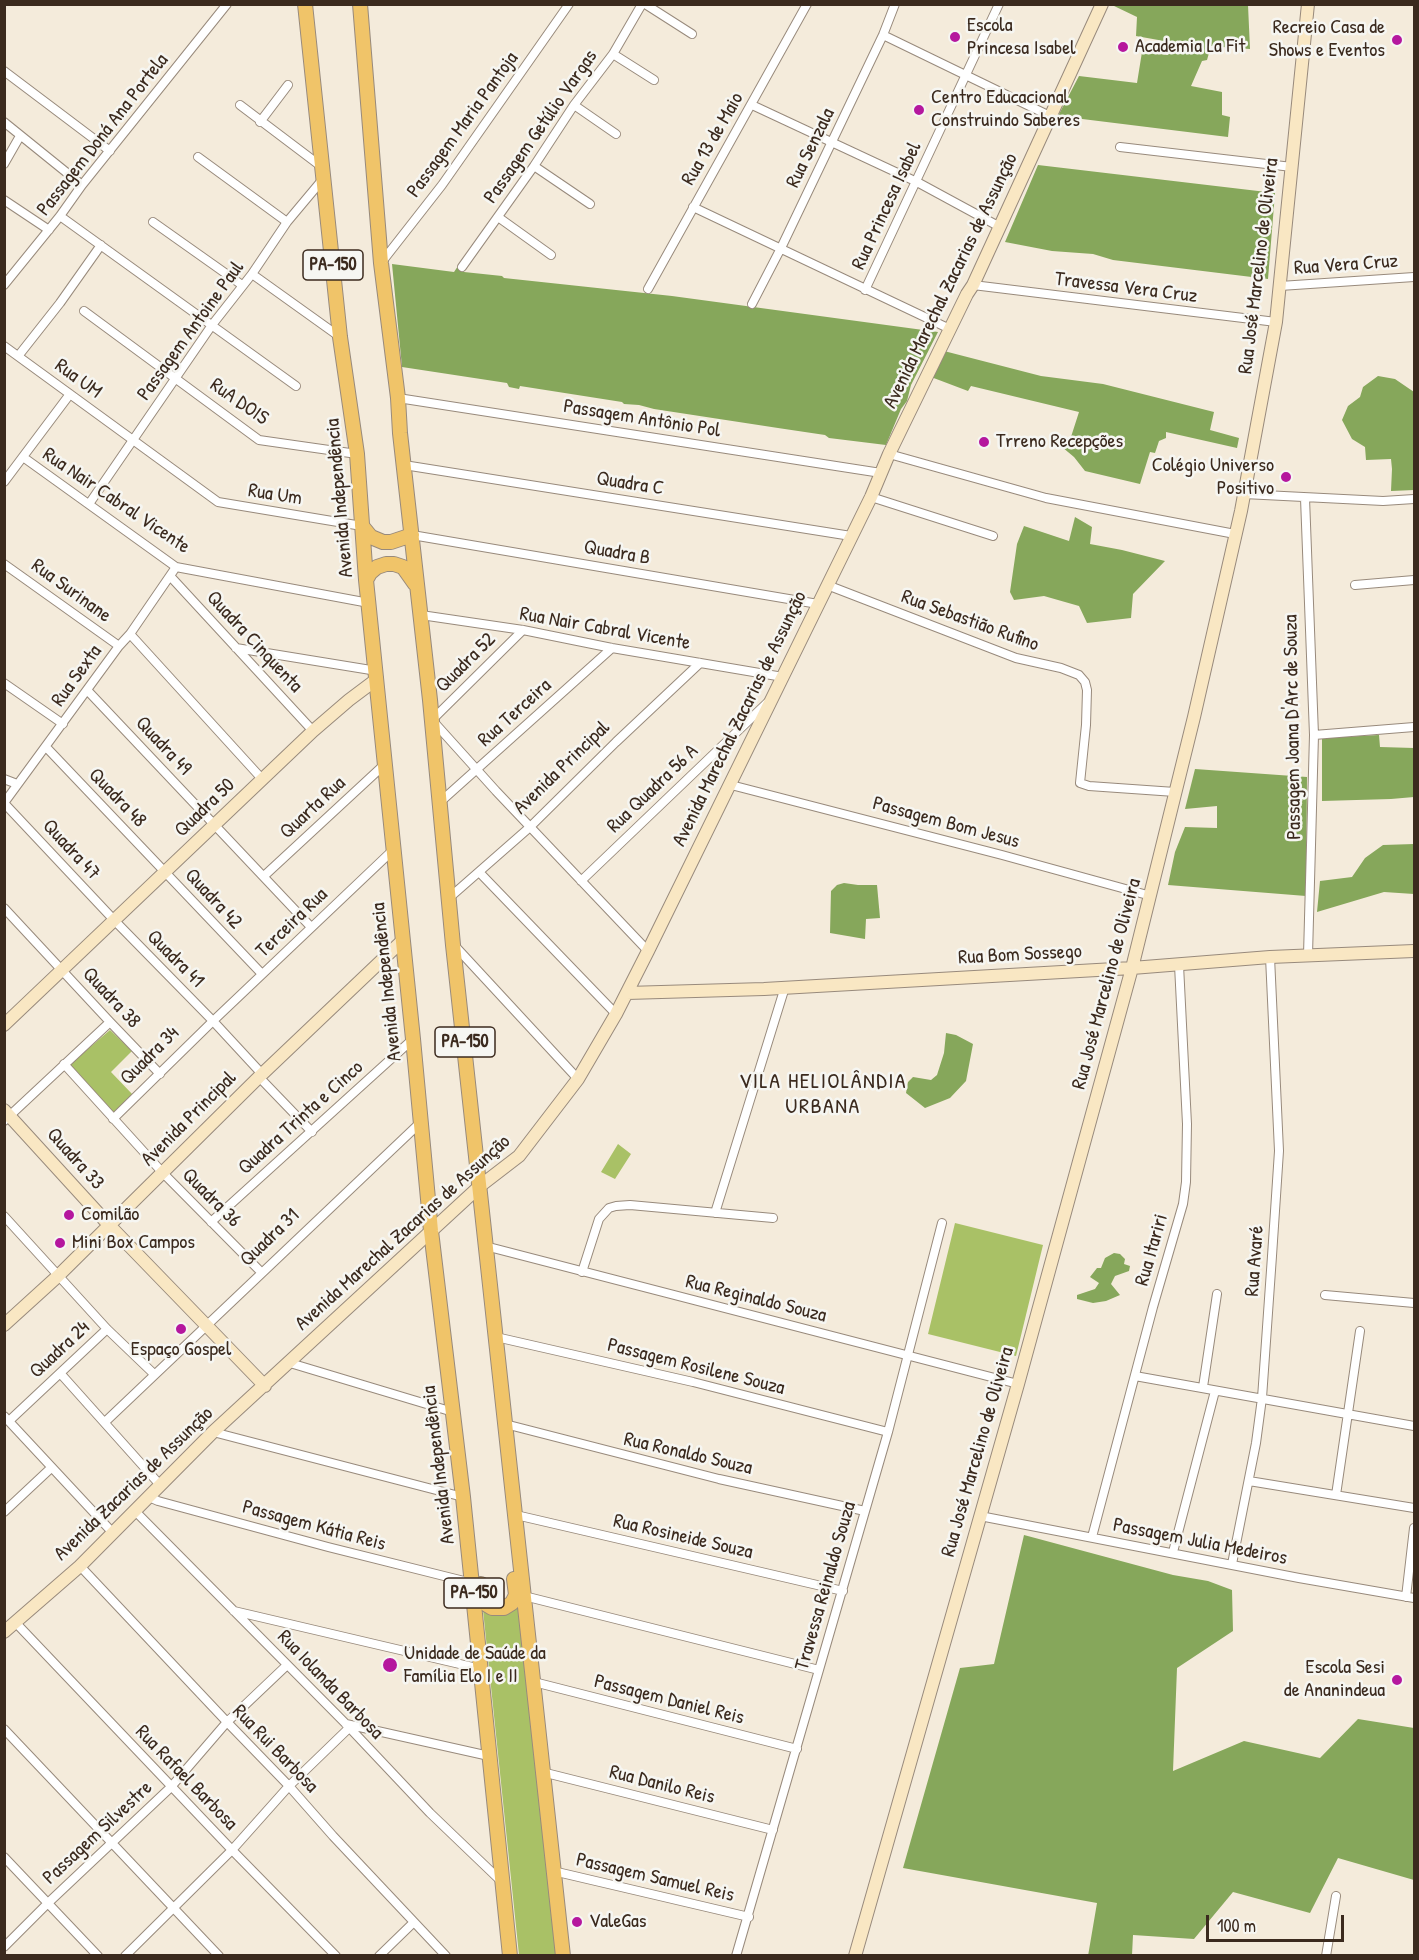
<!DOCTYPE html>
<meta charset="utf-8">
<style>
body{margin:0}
#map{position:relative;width:1419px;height:1960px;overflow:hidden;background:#f4ebdb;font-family:"Patrick Hand",sans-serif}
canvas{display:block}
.frame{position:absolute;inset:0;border:6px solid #3b2a1e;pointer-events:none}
.scale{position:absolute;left:1206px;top:1915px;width:138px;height:27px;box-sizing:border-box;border:3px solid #3b2a1e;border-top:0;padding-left:8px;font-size:18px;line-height:21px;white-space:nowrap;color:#3b2a1e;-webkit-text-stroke:4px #f6f6f2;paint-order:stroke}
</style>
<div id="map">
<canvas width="1419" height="1960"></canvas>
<div class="frame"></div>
<div class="scale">100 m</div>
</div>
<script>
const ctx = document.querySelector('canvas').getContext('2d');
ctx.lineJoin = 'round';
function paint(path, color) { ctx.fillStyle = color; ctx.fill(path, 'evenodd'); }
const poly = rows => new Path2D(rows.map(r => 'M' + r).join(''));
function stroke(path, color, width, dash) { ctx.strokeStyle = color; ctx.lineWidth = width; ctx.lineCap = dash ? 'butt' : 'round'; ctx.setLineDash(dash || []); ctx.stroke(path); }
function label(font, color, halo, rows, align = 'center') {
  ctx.font = font + ' "Patrick Hand",sans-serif'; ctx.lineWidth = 5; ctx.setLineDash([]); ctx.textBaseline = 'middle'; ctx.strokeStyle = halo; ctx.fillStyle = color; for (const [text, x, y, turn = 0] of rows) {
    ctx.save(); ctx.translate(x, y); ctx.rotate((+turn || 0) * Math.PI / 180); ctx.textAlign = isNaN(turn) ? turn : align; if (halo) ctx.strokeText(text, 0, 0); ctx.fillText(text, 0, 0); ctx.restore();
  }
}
paint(poly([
 [110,1030,132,1051,111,1072,134,1096,115,1114,68,1066],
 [618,1144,631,1154,615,1179,601,1172],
 [955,1223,1043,1245,1016,1356,928,1334],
 [521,1607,558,1955,519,1955,483,1610,505,1613]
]), '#a9c166');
paint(poly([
 [1112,5,1248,5,1250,49,1222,47,1221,45,1211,46,1207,60,1202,61,1191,86,1222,92,1222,115,1230,117,1228,137,1058,116,1079,76,1137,83,1142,52,1168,55,1164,41,1136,36,1137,17],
 [1038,165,1275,193,1268,279,1113,260,1093,254,1052,251,1005,242],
 [392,264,454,272,458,266,464,272,502,276,504,278,672,296,938,332,911,385,907,401,901,409,886,445,829,438,825,435,778,428,654,409,639,405,624,404,622,402,520,386,519,389,509,387,507,383,402,367],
 [944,351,1041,376,1103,384,1214,412,1210,430,1239,438,1237,448,1166,432,1166,438,1159,441,1155,453,1150,452,1140,484,1085,471,1074,457,1062,447,1063,439,1070,440,1079,412,971,386,968,391,931,377],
 [1378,376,1395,379,1414,392,1414,490,1391,491,1392,469,1391,459,1366,460,1365,447,1352,439,1342,420,1348,406,1360,397,1363,387],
 [1075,517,1092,527,1090,544,1122,550,1165,561,1133,594,1131,618,1087,623,1079,606,1044,596,1014,600,1010,592,1017,544,1024,526,1069,541],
 [1379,735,1380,747,1414,748,1414,797,1391,799,1322,801,1322,738],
 [1195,769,1307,777,1306,896,1168,885,1175,852,1185,827,1217,828,1217,806,1185,809],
 [1414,844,1414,894,1384,892,1317,912,1320,881,1352,877,1365,858,1383,845],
 [844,883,858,885,877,885,880,918,866,919,865,939,830,933,831,891,837,885],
 [946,1033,956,1035,973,1044,966,1081,950,1098,925,1108,906,1093,908,1082,913,1077,931,1080,937,1075,944,1053],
 [1114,1253,1120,1254,1125,1259,1124,1264,1130,1266,1129,1271,1115,1276,1111,1284,1120,1295,1106,1301,1093,1303,1077,1299,1077,1295,1095,1289,1099,1283,1090,1277,1097,1268,1101,1268,1105,1258],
 [1024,1535,1173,1575,1208,1581,1232,1590,1233,1631,1177,1668,1173,1771,1244,1741,1320,1758,1358,1719,1414,1728,1414,1880,1338,1858,1310,1913,1233,1892,1194,1939,1133,1935,1132,1955,1088,1956,1097,1903,903,1868,960,1668,994,1664]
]), '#86a75b');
const street = poly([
 [645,4,692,34],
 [883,35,1052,117],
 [613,54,654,80],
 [4,71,110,151],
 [240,105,322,167],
 [574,105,616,134],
 [752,105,917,182,1000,227],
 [4,122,82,185],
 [260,122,288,85],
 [1120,147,1292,167],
 [198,157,287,222],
 [4,164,20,136],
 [534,166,590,204],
 [4,200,49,230],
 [693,207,950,329],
 [60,216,296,386],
 [498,217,551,255],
 [153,222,242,285],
 [381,263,442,185,569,4],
 [462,267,534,166,574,105,613,54,642,4],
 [252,274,340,337],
 [4,285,60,216,82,185,227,4],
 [973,285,1276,322],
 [1280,286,1414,277],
 [648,289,807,4],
 [865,290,999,4],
 [752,304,781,248,883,35,895,4],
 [84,311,259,440,357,454],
 [4,346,218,502,362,526],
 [19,355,60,303,101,245],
 [398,398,881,473],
 [889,454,1046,498,1235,534],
 [23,457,176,567,369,603],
 [404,465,851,536],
 [4,482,70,394],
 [1244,494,1383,501,1414,499],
 [871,497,993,536],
 [1305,498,1314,735,1308,955],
 [89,504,212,325,252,274,287,222,323,179],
 [412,535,818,604],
 [4,564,119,646],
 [170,576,313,731],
 [827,585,1016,658,1061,668,1079,675,1085,682,1087,690,1086,725,1080,783,1089,786,1175,792],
 [1355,585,1414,580],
 [421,615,523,630,612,648,783,677],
 [523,630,432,720,496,791,648,951],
 [130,634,263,780],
 [236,648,377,671],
 [4,683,63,724],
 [87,690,311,927],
 [1314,735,1414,727],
 [46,747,262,974],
 [4,779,17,784],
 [731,785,1002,855,1151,896],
 [4,803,114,920,213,1021,262,1074],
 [4,803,119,646,130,634,176,567],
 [439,803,612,648],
 [480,873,616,1014],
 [264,876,385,764],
 [581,881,767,703],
 [449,898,530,827,616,742,700,663],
 [4,908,110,1022,160,1074],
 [454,945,578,1079],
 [64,1064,162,1172,262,1273],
 [259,1077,312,1132],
 [113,1119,213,1021,393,850],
 [4,1121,110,1022],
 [715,1213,785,987],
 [4,1216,107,1329,154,1374],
 [211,1222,413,1039],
 [485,1246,1018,1384],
 [582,1272,599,1219,609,1208,616,1206,630,1205,773,1218],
 [1325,1295,1414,1303],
 [496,1337,693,1382,888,1432],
 [290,1363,453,1412],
 [60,1373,161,1486],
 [1135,1376,1414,1426],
 [1203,1387,1217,1294],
 [4,1416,113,1533],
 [9,1421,107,1329],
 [105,1422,421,1122],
 [505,1424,719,1479,865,1511],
 [213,1432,463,1497],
 [1249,1481,1414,1508],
 [1336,1495,1360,1331],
 [149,1497,158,1501,328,1547,472,1583],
 [135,1511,346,1724,430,1813,502,1882],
 [4,1512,51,1468],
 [516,1515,843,1591],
 [980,1516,1299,1578,1414,1598],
 [1092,1537,1153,1307,1183,1204,1186,1182,1187,1124,1179,965],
 [1173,1552,1215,1391],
 [1232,1564,1256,1443,1262,1398,1272,1256,1279,1151,1270,957],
 [80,1566,227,1722,289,1786,333,1836,446,1956],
 [524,1596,819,1670],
 [1406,1597,1414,1528],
 [234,1611,481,1669],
 [15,1622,232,1850,336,1956],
 [534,1682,797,1749],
 [346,1724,489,1756],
 [4,1729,219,1956],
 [542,1772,773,1830],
 [4,1857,98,1956],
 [553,1871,749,1917],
 [4,1947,48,1903,171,1787,227,1722,287,1665],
 [125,1956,232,1850,289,1786,349,1728],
 [379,1956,413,1923],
 [736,1956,888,1432,942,1223],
 [1326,1956,1336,1896]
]);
const secondary = poly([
 [627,993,764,989,1132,968,1270,957,1414,951],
 [4,1025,313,731,349,700,377,679],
 [4,1110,109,1225,265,1386],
 [4,1325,58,1276,259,1077,402,941],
 [4,1632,80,1566,213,1432,480,1186,519,1156,578,1079,616,1014,648,951,871,497,889,454,967,294,973,285,1102,4],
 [855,1956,1018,1384,1132,968,1194,717,1241,511,1276,322,1308,4]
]);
const primary = poly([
 [305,4,340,337,357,454,366,580,413,1039,431,1231,463,1497,510,1956],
 [360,4,381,263,398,398,400,433,430,700,453,945,563,1956],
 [362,526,371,537,383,542,391,542,412,535],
 [366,580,370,573,377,567,386,564,394,564,403,567,415,584],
 [481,1584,483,1598,487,1605,492,1608,504,1608,512,1603,516,1595,514,1579]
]);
stroke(street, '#988a7c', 10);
stroke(secondary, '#988a7c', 14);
stroke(primary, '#988a7c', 16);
stroke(street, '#fff', 8);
stroke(secondary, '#f9e7c3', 12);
stroke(primary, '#f0c469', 14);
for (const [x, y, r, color] of [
 [955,37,6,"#b5179e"],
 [1397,40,6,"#b5179e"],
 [1123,47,6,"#b5179e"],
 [919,110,6,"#b5179e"],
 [984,442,6,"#b5179e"],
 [1286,477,6,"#b5179e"],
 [69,1215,6,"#b5179e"],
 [60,1243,6,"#b5179e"],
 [181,1329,6,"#b5179e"],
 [390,1665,8,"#b5179e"],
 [1397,1680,6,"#b5179e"],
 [577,1922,6,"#b5179e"]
]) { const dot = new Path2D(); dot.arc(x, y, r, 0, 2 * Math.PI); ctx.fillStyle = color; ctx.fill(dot); stroke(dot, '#f6f6f2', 2); }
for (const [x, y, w] of [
 [333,265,60],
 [465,1042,60],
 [474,1593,60]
]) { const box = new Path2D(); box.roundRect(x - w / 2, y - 15, w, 30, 4.5); ctx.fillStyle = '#f6f6f2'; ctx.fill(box); stroke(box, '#3b2a1e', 1.5); }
label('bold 18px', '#3b2a1e', null, [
 ["PA-150",333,265],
 ["PA-150",465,1042],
 ["PA-150",474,1593]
]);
label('20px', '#3b2a1e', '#f6f6f2', [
 ["Escola",967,26],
 ["Princesa Isabel",967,49],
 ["Recreio Casa de",1385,28,"right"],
 ["Shows e Eventos",1385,51,"right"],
 ["Academia La Fit",1135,47],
 ["Centro Educacional",931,98],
 ["Construindo Saberes",931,121],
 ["Trreno Recepções",996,442],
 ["Colégio Universo",1274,466,"right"],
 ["Positivo",1274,489,"right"],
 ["Comilão",81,1215],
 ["Mini Box Campos",72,1243],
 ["Espaço Gospel",181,1350,"center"],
 ["Unidade de Saúde da",404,1654],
 ["Família Elo I e II",404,1677],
 ["Escola Sesi",1385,1668,"right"],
 ["de Ananindeua",1385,1691,"right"],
 ["ValeGas",589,1922]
], 'left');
label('20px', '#3b2a1e', '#f6f6f2', [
 ["Passagem Maria Pantoja",463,125,-54],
 ["Passagem Getúlio Vargas",541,127,-55],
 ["Passagem Doná Ana Portela",103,135,-52],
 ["Rua 13 de Maio",713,139,-60],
 ["Rua Senzala",811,148,-64],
 ["Rua Princesa Isabel",887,206,-65],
 ["Rua Vera Cruz",1346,265,-4],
 ["Rua José Marcelino de Oliveira",1259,266,-83],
 ["Avenida Marechal Zacarias de Assunção",951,281,-64],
 ["Travessa Vera Cruz",1126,288,7],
 ["Passagem Antoine Paul",191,331,-54],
 ["Rua UM",78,379,36],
 ["RuA DOIS",239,402,35],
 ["Passagem Antônio Pol",642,419,9],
 ["Quadra C",630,484,9],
 ["Rua Um",275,495,9],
 ["Avenida Independência",340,498,-95],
 ["Rua Nair Cabral Vicente",116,501,34],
 ["Quadra B",617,553,10],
 ["Rua Surinane",71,591,36],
 ["Rua Sebastião Rufino",970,621,20],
 ["Rua Nair Cabral Vicente",605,629,10],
 ["Quadra Cinquenta",254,642,47],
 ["Quadra 52",466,663,-45],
 ["Rua Sexta",77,676,-54],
 ["Rua Terceira",515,713,-42],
 ["Avenida Marechal Zacarias de Assunção",740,719,-64],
 ["Passagem Joana D'Arc de Souza",1293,727,-91],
 ["Quadra 49",163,746,47],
 ["Avenida Principal",562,768,-44],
 ["Rua Quadra 56 A",653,789,-44],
 ["Quadra 48",117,798,46],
 ["Quadra 50",205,808,-44],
 ["Quarta Rua",313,808,-43],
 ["Passagem Bom Jesus",946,823,15],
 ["Quadra 47",71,850,47],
 ["Quadra 42",213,899,47],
 ["Terceira Rua",292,923,-44],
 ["Rua Bom Sossego",1020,955,-3],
 ["Quadra 41",175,959,45],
 ["Avenida Independência",387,982,-96],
 ["Rua José Marcelino de Oliveira",1107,984,-75],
 ["Quadra 38",111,998,47],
 ["Quadra 34",150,1056,-45],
 ["Quadra Trinta e Cinco",301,1118,-42],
 ["Avenida Principal",189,1119,-45],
 ["Quadra 33",75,1159,48],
 ["Quadra 36",211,1198,45],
 ["Avenida Marechal Zacarias de Assunção",403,1233,-42],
 ["Quadra 31",270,1238,-44],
 ["Rua Itariri",1152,1250,-74],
 ["Rua Avaré",1255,1261,-86],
 ["Rua Reginaldo Souza",756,1299,14],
 ["Quadra 24",60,1350,-43],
 ["Passagem Rosilene Souza",696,1367,14],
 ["Rua José Marcelino de Oliveira",978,1452,-74],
 ["Rua Ronaldo Souza",688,1454,13],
 ["Avenida Independência",439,1465,-97],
 ["Avenida Zacarias de Assunção",134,1484,-44],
 ["Passagem Kátia Reis",314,1526,15],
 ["Rua Rosineide Souza",683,1537,13],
 ["Passagem Julia Medeiros",1200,1542,11],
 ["Travessa Reinaldo Souza",826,1586,-74],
 ["Rua Iolanda Barbosa",330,1685,46],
 ["Passagem Daniel Reis",669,1700,14],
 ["Rua Rui Barbosa",275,1749,46],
 ["Rua Rafael Barbosa",186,1778,46],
 ["Rua Danilo Reis",662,1785,14],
 ["Passagem Silvestre",98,1833,-43],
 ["Passagem Samuel Reis",655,1878,13]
]);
ctx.letterSpacing = '1.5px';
label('22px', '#3b2a1e', '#f6f6f2', [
 ["VILA HELIOLÂNDIA",823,1082],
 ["URBANA",823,1107]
]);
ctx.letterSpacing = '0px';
</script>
